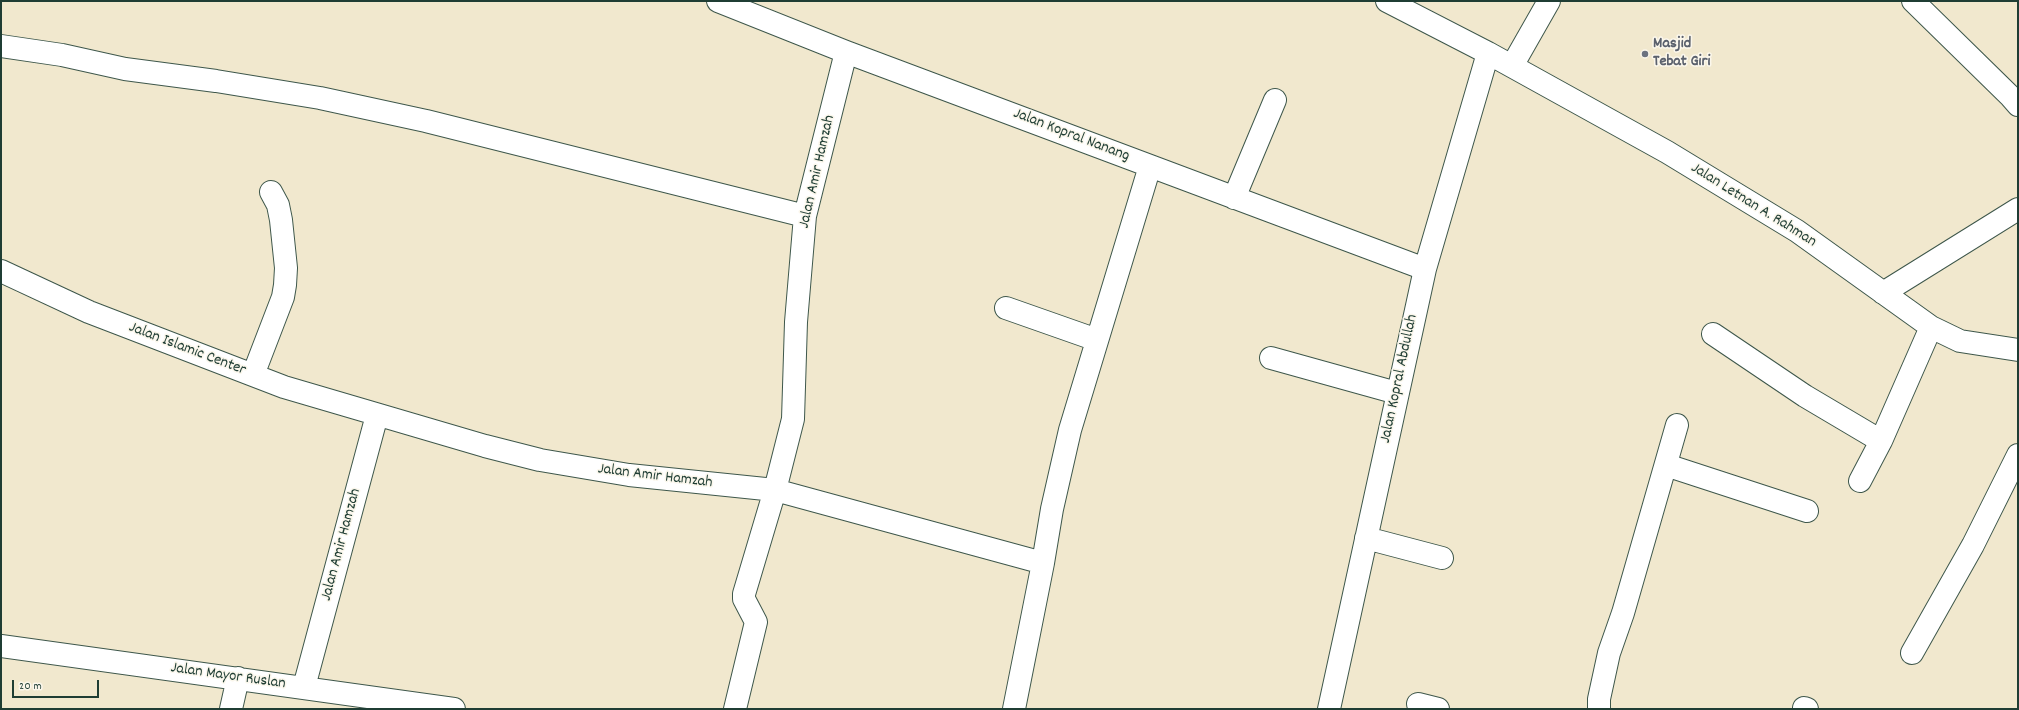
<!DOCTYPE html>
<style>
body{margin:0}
#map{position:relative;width:2019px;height:710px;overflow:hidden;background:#f1e8ce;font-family:Dekko,sans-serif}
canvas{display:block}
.frame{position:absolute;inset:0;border:2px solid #1f3d34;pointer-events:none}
.scale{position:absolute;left:12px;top:680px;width:87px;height:18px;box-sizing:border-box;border:2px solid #1f3d34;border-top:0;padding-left:5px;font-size:12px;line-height:14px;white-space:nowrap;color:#1f3d34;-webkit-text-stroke:3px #fbf7ec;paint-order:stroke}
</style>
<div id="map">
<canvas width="2019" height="710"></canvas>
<div class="frame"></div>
<div class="scale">20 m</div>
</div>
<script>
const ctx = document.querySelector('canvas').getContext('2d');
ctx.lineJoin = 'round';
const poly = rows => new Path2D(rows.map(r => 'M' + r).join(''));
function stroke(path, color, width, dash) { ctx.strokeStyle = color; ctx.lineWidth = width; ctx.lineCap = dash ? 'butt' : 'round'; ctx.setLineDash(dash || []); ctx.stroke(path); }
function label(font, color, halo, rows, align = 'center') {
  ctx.font = font + ' Dekko,sans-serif'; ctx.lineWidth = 3; ctx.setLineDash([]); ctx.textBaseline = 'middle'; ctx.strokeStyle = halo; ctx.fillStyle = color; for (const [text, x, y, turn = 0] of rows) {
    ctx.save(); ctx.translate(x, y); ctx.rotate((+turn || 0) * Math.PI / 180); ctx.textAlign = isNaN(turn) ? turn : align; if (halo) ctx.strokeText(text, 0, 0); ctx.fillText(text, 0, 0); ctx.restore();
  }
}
const minor = poly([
 [718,1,846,52,1425,269],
 [1387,1,1488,53,1667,152,1797,231,1931,327,1960,341,2018,350],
 [1913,1,2011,97,2018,105],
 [1,46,62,55,125,69,216,81,320,98,426,121,805,216],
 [1512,66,1549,1],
 [1234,198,1275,100],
 [1,271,89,312,284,387,485,446,540,460,629,475,775,490,793,419,796,322,805,216,846,52],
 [1883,293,2018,209],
 [1006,308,1097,340],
 [1713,334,1805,396,1881,441,1931,327],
 [1271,358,1397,393],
 [253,375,283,297,285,285,286,268,281,220,278,205,271,192],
 [1666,465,1807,511],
 [1860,481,1881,441],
 [1366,538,1442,558],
 [1,646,454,709],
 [1912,653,1973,545,2018,455],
 [304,687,377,415],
 [1418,704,1438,709],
 [1804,708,1807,709],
 [231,709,238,678],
 [735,709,756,622,744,599,744,594,775,490,1043,563,1052,509,1070,430,1150,166],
 [1014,709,1043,563],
 [1329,709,1425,269,1488,53],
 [1599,709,1599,699,1609,653,1623,613,1677,425]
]);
stroke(minor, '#3e574b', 24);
stroke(minor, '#fff', 22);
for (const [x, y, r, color] of [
 [1645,54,4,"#6b7280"]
]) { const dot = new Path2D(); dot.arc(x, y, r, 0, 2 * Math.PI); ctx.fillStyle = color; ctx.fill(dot); stroke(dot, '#fbf7ec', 1.5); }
label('bold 16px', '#5b616d', '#fbf7ec', [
 ["Masjid",1653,45],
 ["Tebat Giri",1653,63]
], 'left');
label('16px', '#1f3d34', '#fbf7ec', [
 ["Jalan Kopral Nanang",1071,136,21],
 ["Jalan Amir Hamzah",818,172,-77],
 ["Jalan Letnan A. Rahman",1753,206,32],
 ["Jalan Islamic Center",187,350,21],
 ["Jalan Kopral Abdullah",1400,379,-78],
 ["Jalan Amir Hamzah",655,477,7],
 ["Jalan Amir Hamzah",342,545,-75],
 ["Jalan Mayor Ruslan",228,677,8]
]);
</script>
